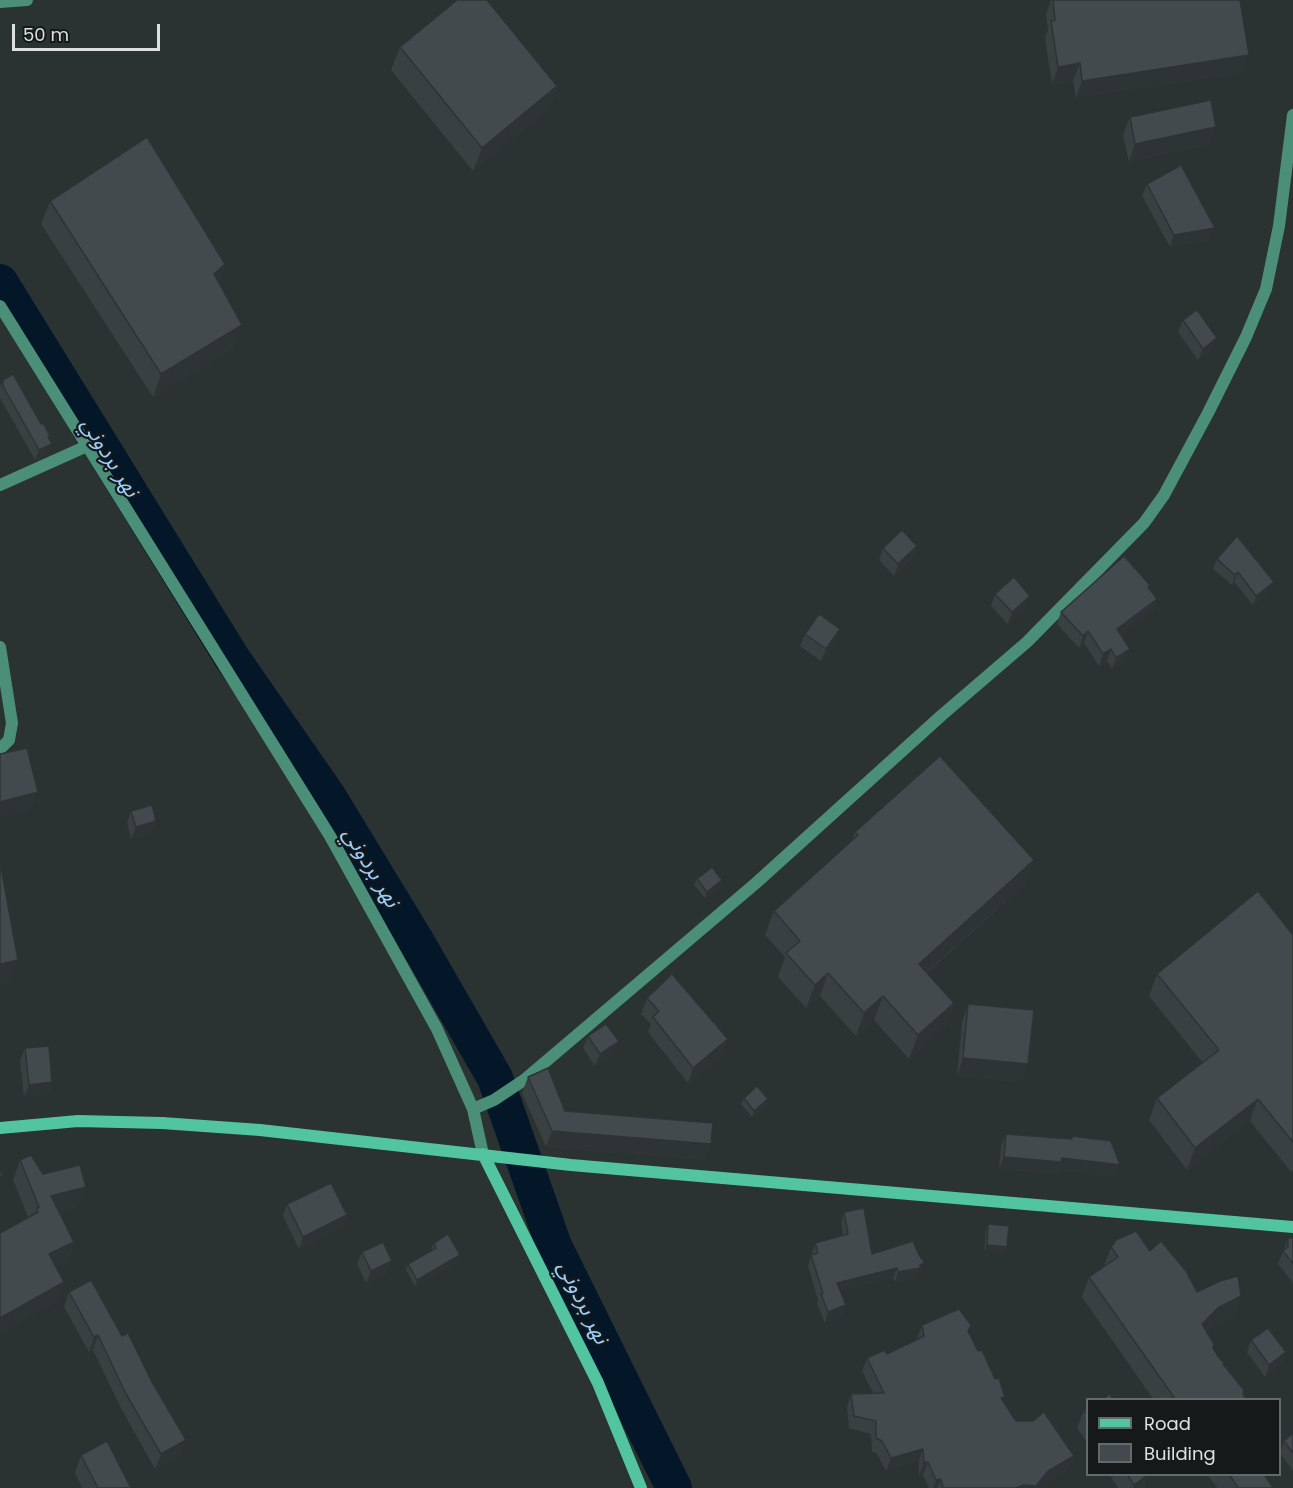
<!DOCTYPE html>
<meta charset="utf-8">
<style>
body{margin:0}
#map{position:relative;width:1293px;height:1488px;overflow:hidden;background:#2a3232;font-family:Poppins,sans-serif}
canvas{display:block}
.legend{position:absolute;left:1086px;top:1398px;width:195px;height:78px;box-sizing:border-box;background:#151919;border:2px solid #646969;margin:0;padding:8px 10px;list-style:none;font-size:18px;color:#dbe0e0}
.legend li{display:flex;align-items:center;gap:12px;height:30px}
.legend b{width:30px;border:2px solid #646969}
.scale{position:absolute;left:12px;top:24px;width:148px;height:27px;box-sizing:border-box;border:3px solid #dbe0e0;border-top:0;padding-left:8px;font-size:18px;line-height:21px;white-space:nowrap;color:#dbe0e0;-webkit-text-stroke:4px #151919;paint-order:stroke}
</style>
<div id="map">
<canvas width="1293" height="1488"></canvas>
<ul class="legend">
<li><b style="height:8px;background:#52c4a0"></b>Road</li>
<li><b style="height:16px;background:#424a4d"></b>Building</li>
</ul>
<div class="scale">50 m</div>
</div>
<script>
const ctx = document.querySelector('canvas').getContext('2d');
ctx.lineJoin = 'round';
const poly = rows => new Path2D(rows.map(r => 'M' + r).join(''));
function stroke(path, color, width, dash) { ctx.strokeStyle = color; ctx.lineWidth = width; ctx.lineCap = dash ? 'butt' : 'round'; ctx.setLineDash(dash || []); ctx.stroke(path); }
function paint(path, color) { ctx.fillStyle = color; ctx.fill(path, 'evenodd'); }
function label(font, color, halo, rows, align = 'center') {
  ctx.font = font + ' Poppins,"Noto Sans Arabic",sans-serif'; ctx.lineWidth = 4.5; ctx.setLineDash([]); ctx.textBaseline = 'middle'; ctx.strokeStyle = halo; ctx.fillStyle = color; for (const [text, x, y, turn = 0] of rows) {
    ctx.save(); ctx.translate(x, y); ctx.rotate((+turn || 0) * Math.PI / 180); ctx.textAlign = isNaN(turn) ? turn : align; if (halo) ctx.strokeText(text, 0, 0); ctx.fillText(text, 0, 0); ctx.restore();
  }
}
stroke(poly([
 [0,282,232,658,328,796,415,939,495,1078,554,1246,674,1488]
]), '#031729', 36);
stroke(poly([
 [0,2,27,0],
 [0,306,330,836,437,1029,473,1109,483,1154],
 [0,485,87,446],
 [0,647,12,723,9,740,0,749],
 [473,1109,494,1100,524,1080,756,883,942,715,1027,642,1144,523,1164,495,1208,413,1246,337,1266,289,1279,226,1293,115]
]), '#4c8f78', 12);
stroke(poly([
 [0,1128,78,1121,162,1123,260,1130,571,1165,1293,1227],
 [483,1154,598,1383,641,1488]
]), '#52c4a0', 12);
paint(poly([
 [1051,0,1240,0,1242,73,1076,98,1073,81,1052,84,1045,38,1048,30,1046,14],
 [400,47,557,86,549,110,473,171,391,70],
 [1130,117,1210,145,1129,162,1123,135],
 [1147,184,1210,240,1170,247,1142,196],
 [50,201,225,264,219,282,233,348,153,397,41,224],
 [1183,320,1212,350,1198,360,1178,332],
 [3,380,48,454,35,460,0,398,0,387],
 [917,546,912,558,894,576,879,560,883,548],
 [1217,559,1270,591,1253,605,1234,582,1232,585,1213,569],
 [1149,588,1157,599,1153,610,1121,634,1126,660,1112,669,1107,661,1099,666,1084,643,1079,648,1057,624,1061,612],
 [995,594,1026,607,1008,624,991,606],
 [805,634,836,641,821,661,800,646],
 [131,811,152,833,131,839,127,823],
 [855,832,1025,884,927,973,954,1003,945,1026,909,1059,874,1020,856,1036,820,996,806,1008,778,977,785,957,765,935,774,911,852,841],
 [697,879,720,887,705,898,694,885],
 [1293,935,1293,1170,1291,1172,1250,1121,1187,1170,1149,1120,1157,1098,1203,1063,1149,996,1157,974],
 [647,998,723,1054,688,1083,648,1032,651,1024,641,1014],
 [968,1004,1022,1082,957,1076,962,1022],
 [588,1036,619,1041,614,1053,595,1066,583,1048],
 [25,1048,52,1082,48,1094,24,1097,20,1060],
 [528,1077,565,1111,711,1144,705,1160,546,1147,522,1093],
 [744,1098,768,1099,766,1105,752,1117,741,1104],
 [1006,1134,1071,1139,1072,1136,1116,1177,1059,1170,1057,1174,999,1169,1001,1146],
 [20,1160,43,1174,78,1208,60,1212,74,1242,67,1262,56,1267,64,1282,57,1302,28,1217,13,1180],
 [287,1204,347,1215,342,1227,299,1249,283,1216],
 [844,1212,872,1254,921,1273,918,1274,917,1278,895,1282,893,1278,840,1291,842,1315,825,1323,817,1304,818,1300,808,1266,815,1243,843,1235,841,1222],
 [988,1224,1007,1247,1005,1253,984,1251,986,1230],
 [1288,1238,1293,1238,1293,1283,1278,1264],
 [434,1243,460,1255,458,1261,415,1286,406,1270,408,1264,432,1250,431,1249],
 [1111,1247,1150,1251,1197,1292,1241,1296,1234,1317,1210,1328,1207,1332,1213,1348,1224,1365,1247,1400,1154,1400,1082,1297,1089,1277,1104,1266],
 [362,1252,387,1273,366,1283,357,1264],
 [69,1292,122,1336,180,1455,155,1469,121,1408,93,1350,89,1352,64,1307],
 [922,1325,968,1332,1003,1401,1016,1421,1074,1456,1069,1469,1044,1484,1040,1488,929,1488,923,1475,919,1476,919,1461,886,1471,877,1454,872,1451,871,1434,849,1428,847,1407,851,1394,873,1393,862,1371,867,1358,887,1354,917,1339],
 [1251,1340,1286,1352,1281,1364,1265,1377,1247,1352],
 [1088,1408,1088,1443,1077,1428,1084,1410],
 [1293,1433,1293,1471,1280,1453,1284,1441],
 [81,1455,131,1488,82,1488,75,1473],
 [1109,1474,1148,1474,1144,1488,1118,1488],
 [1207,1474,1264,1474,1273,1488,1217,1488]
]), '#394042');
paint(poly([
 [1249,55,1242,73,1076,98,1082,81],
 [1080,63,1073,81,1052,84,1058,67],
 [557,86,549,110,473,171,482,148],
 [1216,127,1210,145,1129,162,1135,144],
 [1215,228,1210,240,1170,247,1174,235],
 [225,264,217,288,214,274],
 [242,325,233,348,153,397,161,374],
 [1217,338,1212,350,1198,360,1203,349],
 [52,444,48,454,35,460,39,450],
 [917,546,912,558,894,576,898,564],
 [1238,572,1234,582,1232,585,1235,575],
 [1274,582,1270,591,1253,605,1256,596],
 [1030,596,1026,607,1008,624,1012,612],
 [1157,599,1153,610,1113,640,1117,629],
 [840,629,836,641,821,661,826,649],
 [1088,631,1084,643,1079,648,1083,636],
 [1111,649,1107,661,1099,666,1103,654],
 [1130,649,1126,660,1112,669,1116,658],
 [38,792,31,810,0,818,0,802],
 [156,821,152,833,131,839,136,827],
 [1034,860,1025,884,910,987,919,964],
 [722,880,720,887,705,898,707,892],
 [18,960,10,983,0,985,0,964],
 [828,973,820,996,806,1008,815,985],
 [883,996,874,1020,856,1036,864,1013],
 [954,1003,945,1026,909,1059,918,1035],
 [728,1039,723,1054,688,1083,693,1068],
 [619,1041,614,1053,595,1066,600,1054],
 [963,1058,1028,1064,1022,1082,957,1076],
 [52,1082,48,1094,24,1097,29,1085],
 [768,1099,766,1105,752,1117,754,1111],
 [1258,1099,1250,1121,1187,1170,1195,1148],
 [552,1131,711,1144,705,1160,546,1147],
 [1004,1157,1062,1158,1120,1165,1116,1177,1059,1170,1057,1174,999,1169],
 [86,1187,78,1208,44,1216,51,1196],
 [347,1215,342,1227,299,1249,303,1237],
 [74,1242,67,1262,42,1274,49,1254],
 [987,1245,1007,1247,1005,1253,984,1251],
 [460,1255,458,1261,415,1286,417,1280],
 [392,1261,387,1273,366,1283,371,1271],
 [925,1263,921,1273,918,1274,917,1278,895,1282,898,1272],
 [897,1268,893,1278,833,1293,837,1283],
 [64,1282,57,1302,0,1334,0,1318],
 [1241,1296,1234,1317,1210,1328,1195,1345,1202,1324,1218,1308],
 [846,1305,842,1315,825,1323,828,1312],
 [98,1335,93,1350,89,1352,94,1337],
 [1286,1352,1281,1364,1265,1377,1269,1365],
 [186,1440,180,1455,155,1469,161,1454],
 [923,1449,919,1461,886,1471,891,1458],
 [1074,1456,1069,1469,1044,1484,1040,1488,1016,1488],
 [928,1462,923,1475,919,1476,924,1463],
 [1148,1474,1144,1488,1133,1488,1134,1485],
 [941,1479,937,1488,933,1488,936,1480]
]), '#2e3436');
const building = poly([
 [457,0,487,0,557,86,482,148,400,47,457,0],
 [1053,0,1240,0,1249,55,1082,81,1080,63,1058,67,1051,21,1055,20,1053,0],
 [1211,100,1216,127,1135,144,1130,117,1211,100],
 [147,137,225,264,214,274,242,325,161,374,50,201,147,137],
 [1181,165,1215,228,1174,235,1147,184,1181,165],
 [1197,310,1217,338,1203,349,1183,320,1197,310],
 [13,374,41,424,43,423,50,436,48,437,52,444,39,450,3,386,3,380,13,374],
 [902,530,917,546,898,564,883,548,902,530],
 [1237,536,1274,582,1256,596,1238,572,1235,575,1217,559,1237,536],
 [1124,556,1150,585,1148,587,1157,599,1117,629,1130,649,1116,658,1111,649,1103,654,1088,631,1083,636,1061,612,1124,556],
 [1014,577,1030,596,1012,612,995,594,1014,577],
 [819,614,840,629,826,649,805,634,819,614],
 [27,748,38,792,0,802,0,754,27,748],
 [940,756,1034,860,919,964,954,1003,918,1035,883,996,864,1013,828,973,815,985,786,953,800,941,774,911,858,835,855,832,940,756],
 [152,805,156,821,136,827,131,811,152,805],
 [0,862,18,960,0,964,0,862],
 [712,867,722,880,707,892,697,879,712,867],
 [1258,891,1293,935,1293,1142,1258,1099,1195,1148,1157,1098,1219,1050,1157,974,1258,891],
 [672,974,728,1039,693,1068,653,1017,659,1011,647,998,672,974],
 [968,1004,1034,1010,1028,1064,963,1058,968,1004],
 [606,1024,619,1041,600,1054,588,1036,606,1024],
 [49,1046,52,1082,29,1085,25,1048,49,1046],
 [548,1068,565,1111,713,1123,711,1144,552,1131,528,1077,548,1068],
 [757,1086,768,1099,754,1111,744,1098,757,1086],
 [1006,1134,1072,1139,1072,1136,1111,1141,1120,1165,1062,1158,1061,1162,1004,1157,1006,1134],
 [31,1155,43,1174,80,1165,86,1187,51,1196,74,1242,49,1254,64,1282,0,1318,0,1233,38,1212,37,1208,39,1207,20,1160,31,1155],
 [0,1170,3,1175,0,1178,0,1170],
 [331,1183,347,1215,303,1237,287,1204,331,1183],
 [864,1208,872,1254,913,1241,919,1255,925,1263,920,1265,920,1268,898,1272,897,1268,837,1283,846,1305,828,1312,821,1294,823,1293,811,1255,818,1253,815,1243,848,1234,844,1212,864,1208],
 [988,1224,1009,1226,1007,1247,987,1245,988,1224],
 [1136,1231,1150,1251,1161,1241,1186,1271,1197,1292,1220,1281,1238,1276,1241,1296,1218,1308,1202,1324,1214,1344,1213,1348,1217,1355,1224,1363,1223,1364,1244,1390,1243,1394,1247,1400,1176,1400,1089,1277,1118,1257,1111,1247,1116,1240,1136,1231],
 [448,1234,460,1255,417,1280,408,1264,436,1248,434,1243,448,1234],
 [1288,1238,1293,1238,1293,1264,1283,1251,1288,1247,1288,1238],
 [383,1242,392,1261,371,1271,362,1252,383,1242],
 [91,1280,122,1336,128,1333,151,1380,186,1440,161,1454,126,1394,98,1335,94,1337,69,1292,91,1280],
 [959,1309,971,1325,968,1331,978,1351,982,1350,995,1379,999,1378,1005,1397,1001,1398,1016,1421,1033,1421,1044,1412,1074,1456,1048,1471,1036,1486,1024,1485,1016,1488,943,1488,941,1479,936,1480,928,1462,924,1463,923,1449,891,1458,882,1441,876,1438,876,1421,854,1416,851,1394,884,1393,867,1358,885,1350,887,1354,924,1336,922,1325,959,1309],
 [1268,1328,1286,1352,1269,1365,1251,1340,1268,1328],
 [1110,1394,1113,1400,1101,1400,1110,1394],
 [1088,1408,1088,1416,1084,1410,1088,1408],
 [1293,1433,1293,1453,1284,1441,1293,1433],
 [107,1441,131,1488,98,1488,81,1455,107,1441],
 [1127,1474,1148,1474,1134,1485,1127,1474],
 [1229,1474,1264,1474,1273,1488,1238,1488,1229,1474]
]);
paint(building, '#424a4d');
stroke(building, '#2e3436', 1.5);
label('italic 22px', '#9bcefe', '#151919', [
 ["نهر بردوني",109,458,58],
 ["نهر بردوني",370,868,59],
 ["نهر بردوني",582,1303,64]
]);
</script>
